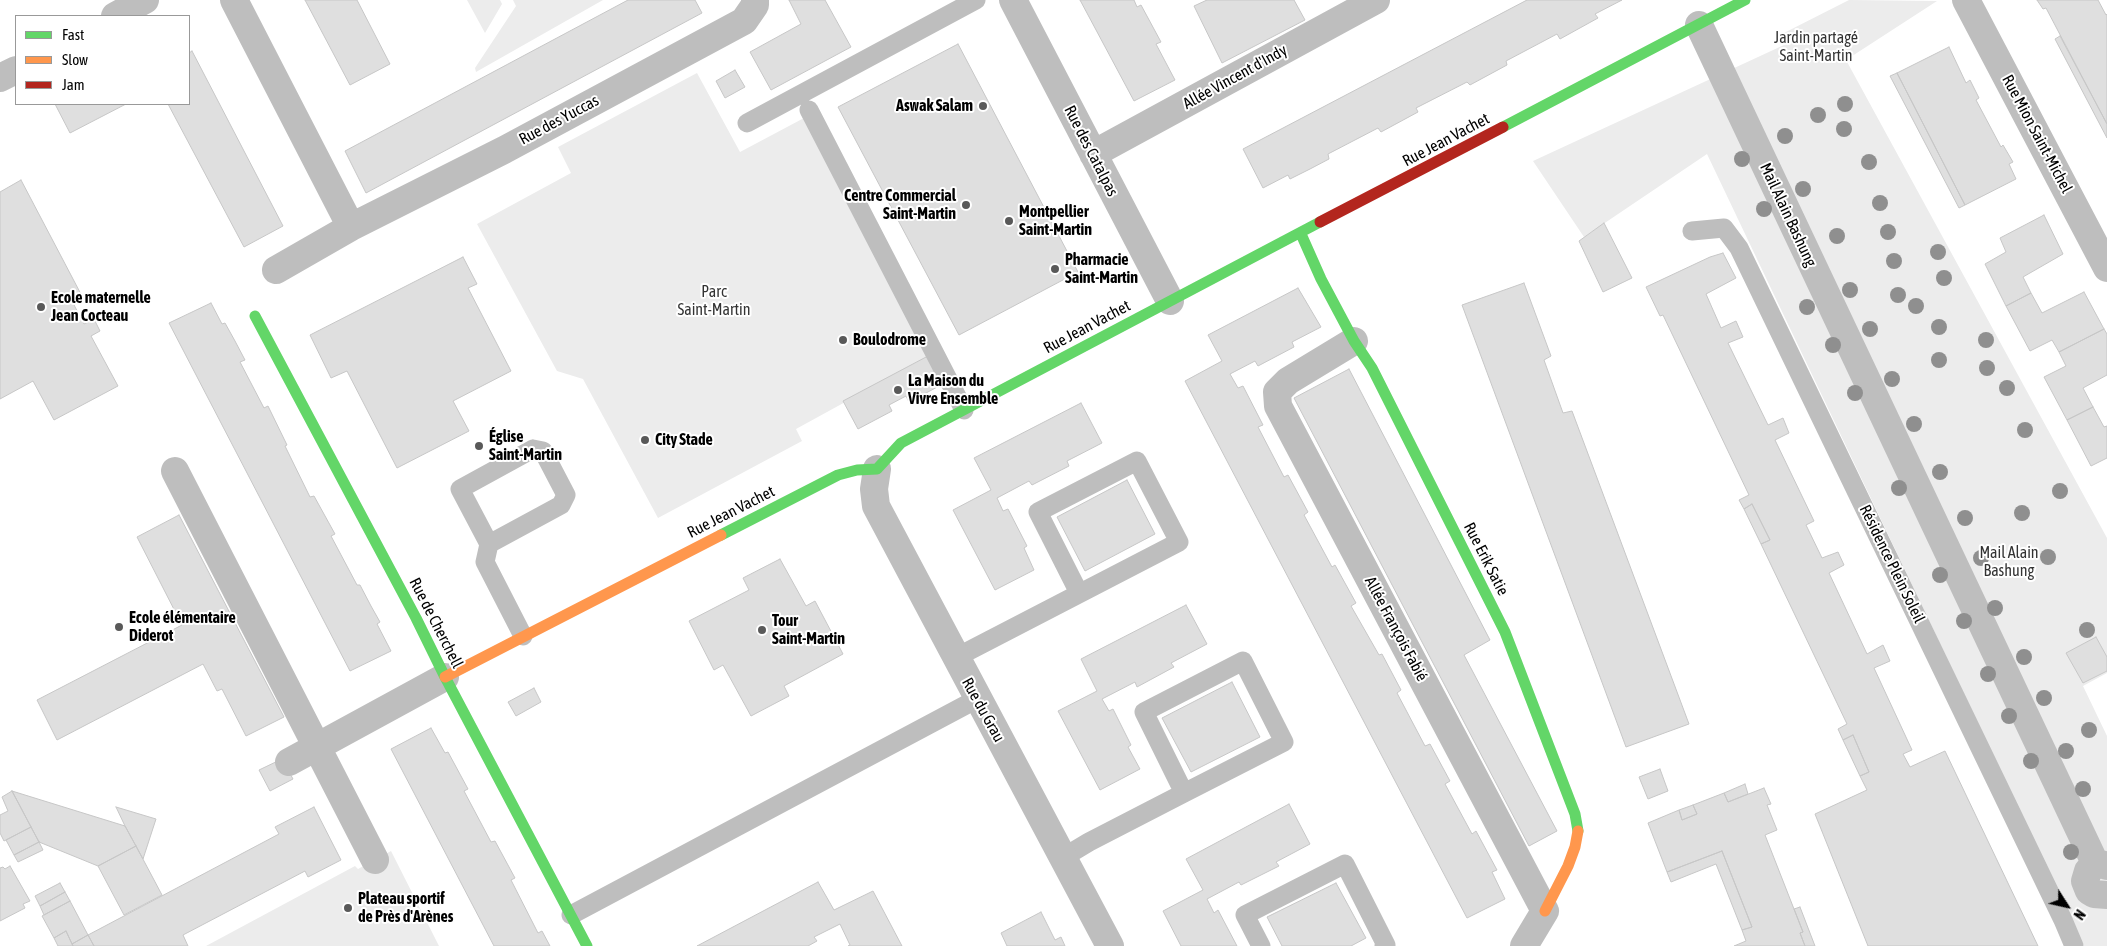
<!DOCTYPE html>
<meta charset="utf-8">
<style>
body{margin:0}
#map{position:relative;width:2107px;height:946px;overflow:hidden;background:#fff;font-family:"Asap Condensed",sans-serif}
canvas{display:block}
.legend{position:absolute;left:15px;top:15px;width:175px;height:90px;box-sizing:border-box;background:#fff;border:1px solid #999;margin:0;padding:6px 9px;list-style:none;font-size:15px;color:#000}
.legend li{display:flex;align-items:center;gap:10px;height:25px}
.legend b{width:25px;border:1px solid #999}
.north{position:absolute;left:2042px;top:881px;width:50px;height:50px;-webkit-text-stroke:4px #fff;paint-order:stroke;rotate:125deg;font-size:14px;font-weight:700;line-height:20px;text-align:center;color:#000}
.north::after{content:'';display:block;margin:auto;width:18px;height:22px;background:#000;clip-path:polygon(50% 0,100% 100%,50% 72%,0 100%)}
</style>
<div id="map">
<canvas width="2107" height="946"></canvas>
<ul class="legend">
<li><b style="height:6px;background:#63d668"></b>Fast</li>
<li><b style="height:6px;background:#ff974d"></b>Slow</li>
<li><b style="height:6px;background:#b3261e"></b>Jam</li>
</ul>
<div class="north">N</div>
</div>
<script>
const ctx = document.querySelector('canvas').getContext('2d');
ctx.lineJoin = 'round';
function paint(path, color) { ctx.fillStyle = color; ctx.fill(path, 'evenodd'); }
const poly = rows => new Path2D(rows.map(r => 'M' + r).join(''));
function stroke(path, color, width, dash) { ctx.strokeStyle = color; ctx.lineWidth = width; ctx.lineCap = dash ? 'butt' : 'round'; ctx.setLineDash(dash || []); ctx.stroke(path); }
function label(font, color, halo, rows, align = 'center') {
  ctx.font = font + ' "Asap Condensed",sans-serif'; ctx.lineWidth = 4; ctx.setLineDash([]); ctx.textBaseline = 'middle'; ctx.strokeStyle = halo; ctx.fillStyle = color; for (const [text, x, y, turn = 0] of rows) {
    ctx.save(); ctx.translate(x, y); ctx.rotate((+turn || 0) * Math.PI / 180); ctx.textAlign = isNaN(turn) ? turn : align; if (halo) ctx.strokeText(text, 0, 0); ctx.fillText(text, 0, 0); ctx.restore();
  }
}
paint(poly([
 [467,0,500,0,502,4,485,33],
 [513,0,603,0,476,72,475,68,516,6],
 [1849,0,1937,1,1846,60,2107,538,2107,673,2083,686,2107,736,2107,946,2084,946,1707,154,1584,237,1533,161,1784,45,1780,35],
 [697,73,740,152,804,118,931,355,796,429,802,441,658,518,583,379,557,371,477,224,571,173,558,147],
 [391,851,439,946,206,946,355,866,358,869]
]), '#ececec');
const building = poly([
 [305,0,357,0,390,64,350,85,305,0],
 [628,0,695,0,702,13,366,193,345,151,628,0],
 [789,0,825,0,851,47,771,90,750,52,801,24,789,0],
 [1080,0,1134,0,1137,7,1141,5,1161,42,1156,44,1175,80,1134,101,1080,0],
 [1207,0,1294,0,1305,20,1222,63,1194,6,1207,0],
 [1527,0,1622,0,1595,14,1598,18,1560,39,1557,34,1506,61,1507,65,1470,85,1467,82,1416,108,1418,112,1381,132,1378,128,1328,154,1329,159,1310,169,1290,179,1288,175,1263,188,1243,149,1527,0],
 [2037,0,2098,0,2106,15,2107,14,2107,124,2046,8,2043,9,2037,0],
 [2060,36,2107,124,2107,138,2055,39,2060,36],
 [958,44,1078,272,959,335,838,107,958,44],
 [1949,47,1966,83,1970,80,1979,98,1976,100,2001,147,2003,145,2013,162,2009,164,2016,179,1965,205,1897,73,1949,47],
 [192,51,283,226,244,247,168,104,189,104,189,53,192,51],
 [735,70,745,87,725,98,716,81,735,70],
 [1897,73,1965,205,1959,208,1890,76,1897,73],
 [55,104,126,104,70,133,55,104],
 [21,180,83,298,73,303,84,324,94,319,100,331,91,336,118,386,54,420,33,381,0,399,0,192,21,180],
 [2044,215,2063,254,2023,277,2031,293,2006,306,1985,264,2006,252,2000,238,2044,215],
 [1604,223,1632,278,1603,292,1579,241,1604,223],
 [1723,253,1736,278,1706,294,1721,328,1736,321,1743,337,1728,343,1768,425,1783,418,1789,433,1775,440,1814,521,1806,525,1822,558,1838,552,1844,565,1829,573,1867,654,1883,645,1890,661,1874,668,1912,750,1903,754,1910,767,1945,751,2038,946,1868,946,1815,814,1867,790,1860,776,1869,772,1853,735,1843,740,1838,729,1847,724,1761,544,1770,540,1752,504,1744,509,1739,500,1749,495,1663,315,1660,316,1646,287,1710,257,1723,253],
 [463,257,477,284,468,288,511,371,453,401,469,431,397,468,347,371,331,378,310,335,463,257],
 [1524,283,1551,356,1544,360,1563,413,1572,411,1689,724,1626,747,1462,305,1524,283],
 [1298,288,1321,327,1292,342,1294,347,1258,366,1255,361,1230,374,1238,388,1243,386,1263,425,1258,427,1284,477,1288,475,1308,512,1304,515,1332,567,1335,565,1356,603,1351,606,1379,655,1382,654,1401,690,1397,693,1425,746,1430,744,1450,781,1445,784,1472,834,1476,831,1497,870,1492,872,1505,899,1467,918,1185,381,1222,361,1208,335,1298,288],
 [2084,292,2104,329,2059,352,2052,340,2030,351,2006,306,2031,293,2042,313,2084,292],
 [211,303,222,324,225,323,235,341,245,360,240,362,264,408,268,406,287,445,285,446,310,497,314,496,335,534,331,536,357,585,360,585,371,606,380,622,377,624,391,651,350,671,169,323,211,303],
 [2104,329,2107,334,2107,375,2083,388,2093,407,2067,420,2044,377,2066,366,2059,352,2104,329],
 [928,356,943,384,909,402,906,396,889,405,892,411,858,429,843,401,928,356],
 [1349,369,1490,640,1464,655,1557,831,1529,846,1294,398,1349,369],
 [1081,403,1102,443,1067,461,1069,466,1032,485,1029,481,997,498,1003,511,1008,509,1027,546,1024,548,1034,570,995,590,953,510,991,490,974,458,1081,403],
 [2093,407,2104,427,2107,426,2107,458,2091,466,2067,420,2093,407],
 [1127,480,1155,534,1085,571,1057,517,1127,480],
 [1752,504,1770,540,1761,544,1744,509,1752,504],
 [179,515,284,717,246,736,222,689,217,691,203,664,57,740,37,700,182,625,137,537,179,515],
 [780,559,806,606,815,601,843,654,784,686,789,696,751,716,723,665,714,670,689,621,749,590,743,578,780,559],
 [1186,605,1207,644,1171,663,1174,667,1137,687,1135,682,1102,699,1109,711,1113,709,1131,745,1128,747,1140,769,1100,790,1058,711,1097,691,1081,659,1186,605],
 [2096,637,2107,657,2107,671,2083,683,2066,653,2096,637],
 [1232,682,1260,737,1191,772,1162,718,1232,682],
 [534,688,541,702,516,716,508,702,534,688],
 [431,728,445,753,448,752,468,789,464,791,491,842,495,841,515,878,511,880,538,933,542,931,550,946,494,946,391,749,431,728],
 [1853,735,1869,772,1860,776,1843,740,1853,735],
 [282,759,293,779,270,791,259,770,282,759],
 [1660,769,1668,791,1648,799,1639,777,1660,769],
 [1745,784,1748,794,1728,802,1724,793,1745,784],
 [1764,788,1771,804,1767,805,1777,830,1765,835,1803,932,1800,933,1805,946,1734,946,1746,941,1742,930,1752,927,1722,851,1667,872,1648,823,1679,810,1682,820,1697,814,1693,805,1724,793,1728,802,1764,788],
 [12,791,125,826,136,846,98,866,39,842,12,791],
 [12,791,31,827,4,841,0,833,0,815,8,811,2,797,12,791],
 [1289,804,1310,844,1276,862,1279,866,1241,885,1239,882,1207,899,1214,913,1218,910,1237,946,1181,946,1163,911,1203,890,1186,859,1289,804],
 [1693,805,1697,814,1682,820,1679,810,1693,805],
 [116,807,156,819,143,859,125,826,116,807],
 [314,807,341,860,308,877,305,871,183,935,188,946,94,946,88,935,279,834,275,827,314,807],
 [31,827,39,842,14,855,6,840,31,827],
 [39,842,43,850,18,862,14,855,39,842],
 [136,846,162,895,124,915,98,866,136,846],
 [1722,851,1752,927,1742,930,1716,864,1671,882,1667,872,1722,851],
 [10,866,30,901,23,904,25,908,0,921,0,868,3,867,5,869,10,866],
 [818,882,834,910,873,891,902,946,848,946,850,945,840,924,814,937,817,941,808,946,697,946,818,882],
 [60,883,65,892,40,906,35,896,60,883],
 [1336,883,1366,938,1351,946,1282,946,1267,917,1336,883],
 [65,892,70,901,44,915,40,906,65,892],
 [70,901,88,935,72,944,66,931,54,938,42,916,70,901],
 [1800,907,1815,946,1805,946,1800,933,1803,932,1794,909,1800,907],
 [1041,912,1055,940,1061,937,1065,946,1007,946,1001,933,1041,912],
 [66,931,73,946,58,946,54,938,66,931],
 [88,935,94,946,73,946,72,944,88,935]
]);
paint(building, '#dfdfdf');
stroke(building, '#c7c7c7', 1);
stroke(poly([
 [809,110,964,410],
 [747,123,976,0],
 [1692,231,1724,228,1739,248,2063,920,2074,946],
 [533,449,543,451,566,495,561,505,489,544,460,489,533,449],
 [489,544,485,562,523,636],
 [955,658,1179,542,1137,461,1038,512,1079,593],
 [1064,857,1089,842,1184,793,1284,742,1243,661,1144,712,1184,793],
 [571,915,977,699],
 [1261,946,1245,915,1345,864,1386,945,1384,946]
]), '#bebebe', 19);
stroke(poly([
 [234,0,351,227],
 [1013,0,1170,301],
 [1966,0,2107,268],
 [115,16,145,0],
 [1699,25,2096,865],
 [0,78,16,70],
 [1093,154,1376,0],
 [276,270,351,227,504,150,744,21,755,5,755,0],
 [1354,341,1288,381,1277,392,1278,406,1545,911,1524,946],
 [877,469,874,489,876,506,1110,946],
 [175,471,375,860],
 [289,762,445,677],
 [2107,866,2101,864,2092,867,2088,871,2085,881,2089,891,2094,894,2107,895]
]), '#bebebe', 28);
stroke(poly([
 [1503,127,1745,0],
 [1301,234,1321,279,1354,341,1372,368,1505,632,1575,814,1578,831],
 [255,316,416,618,445,677,587,946],
 [721,535,838,475,857,470,877,469,901,443,1320,222]
]), '#63d668', 11);
stroke(poly([
 [445,677,721,535],
 [1545,911,1568,866,1575,847,1578,831]
]), '#ff974d', 11);
stroke(poly([
 [1320,222,1503,127]
]), '#b3261e', 11);
ctx.fillStyle = '#8f8f8f';
for (const [x, y] of [
 [1845,104],
 [1818,115],
 [1844,129],
 [1785,136],
 [1742,159],
 [1869,162],
 [1803,189],
 [1880,203],
 [1764,209],
 [1888,232],
 [1837,236],
 [1938,252],
 [1894,261],
 [1944,278],
 [1850,290],
 [1898,295],
 [1916,306],
 [1807,307],
 [1939,327],
 [1870,329],
 [1986,340],
 [1833,345],
 [1939,360],
 [1987,368],
 [1892,379],
 [2007,388],
 [1855,393],
 [1914,424],
 [2025,430],
 [1940,472],
 [1899,488],
 [2060,491],
 [2022,513],
 [1965,518],
 [2048,557],
 [1981,558],
 [1940,575],
 [1995,608],
 [1964,621],
 [2087,630],
 [2024,657],
 [1988,674],
 [2044,698],
 [2009,716],
 [2089,730],
 [2066,751],
 [2031,761],
 [2083,789],
 [2071,852]
]) { ctx.beginPath(); ctx.arc(x, y, 8, 0, 2 * Math.PI); ctx.fill(); }
for (const [x, y, r, color] of [
 [983,106,5,"#595959"],
 [966,205,5,"#595959"],
 [1009,221,5,"#595959"],
 [1055,269,5,"#595959"],
 [41,307,5,"#595959"],
 [843,340,5,"#595959"],
 [898,390,5,"#595959"],
 [645,440,5,"#595959"],
 [479,446,5,"#595959"],
 [119,627,5,"#595959"],
 [762,630,5,"#595959"],
 [348,908,5,"#595959"]
]) { const dot = new Path2D(); dot.arc(x, y, r, 0, 2 * Math.PI); ctx.fillStyle = color; ctx.fill(dot); stroke(dot, '#fff', 2); }
label('16px', '#333', '#fff', [
 ["Jardin partagé",1816,38],
 ["Saint-Martin",1816,56],
 ["Parc",714,292],
 ["Saint-Martin",714,310],
 ["Mail Alain",2009,553],
 ["Bashung",2009,571]
]);
label('16px', '#000', '#fff', [
 ["Allée Vincent d'Indy",1235,77,-29],
 ["Rue des Yuccas",559,120,-28],
 ["Rue Mion Saint-Michel",2037,134,62],
 ["Rue Jean Vachet",1446,140,-28],
 ["Rue des Catalpas",1091,151,63],
 ["Mail Alain Bashung",1788,215,65],
 ["Rue Jean Vachet",1087,327,-28],
 ["Rue Jean Vachet",731,512,-27],
 ["Rue Erik Satie",1486,559,63],
 ["Résidence Plein Soleil",1892,564,64],
 ["Rue de Cherchell",436,623,63],
 ["Allée François Fabié",1396,629,62],
 ["Rue du Grau",983,710,61]
]);
label('bold 16px', '#000', '#fff', [
 ["Aswak Salam",973,106,"right"],
 ["Centre Commercial",956,196,"right"],
 ["Saint-Martin",956,214,"right"],
 ["Montpellier",1019,212],
 ["Saint-Martin",1019,230],
 ["Pharmacie",1065,260],
 ["Saint-Martin",1065,278],
 ["Ecole maternelle",51,298],
 ["Jean Cocteau",51,316],
 ["Boulodrome",853,340],
 ["La Maison du",908,381],
 ["Vivre Ensemble",908,399],
 ["Église",489,437],
 ["Saint-Martin",489,455],
 ["City Stade",655,440],
 ["Ecole élémentaire",129,618],
 ["Diderot",129,636],
 ["Tour",772,621],
 ["Saint-Martin",772,639],
 ["Plateau sportif",358,899],
 ["de Près d'Arènes",358,917]
], 'left');
</script>
